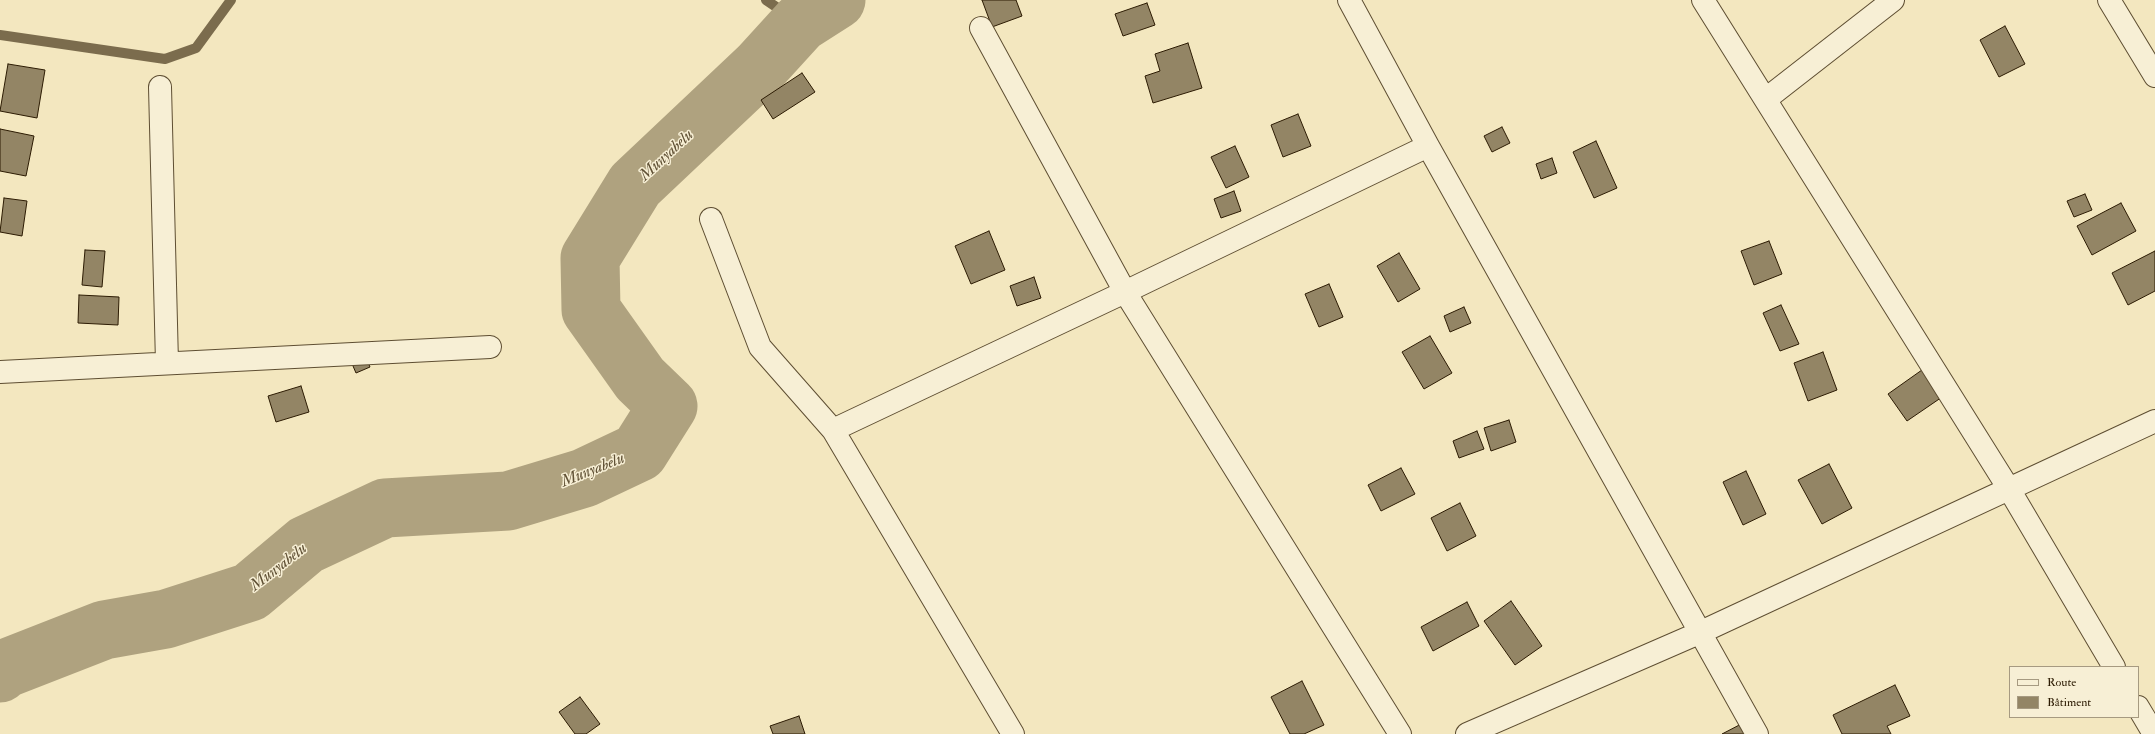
<!DOCTYPE html>
<meta charset="utf-8">
<style>
body{margin:0}
#map{position:relative;width:2155px;height:734px;overflow:hidden;background:#f3e7bf;font-family:"IM FELL Double Pica",serif}
canvas{display:block}
.legend{position:absolute;left:2009px;top:666px;width:130px;height:52px;box-sizing:border-box;background:#f7efd5;border:1px solid #a69a81;margin:0;padding:5px 7px;list-style:none;font-size:12px;color:#2c1b03}
.legend li{display:flex;align-items:center;gap:8px;height:20px}
.legend b{width:20px;border:1px solid #a69a81}
</style>
<div id="map">
<canvas width="2155" height="734"></canvas>
<ul class="legend">
<li><b style="height:5px;background:#f7efd5"></b>Route</li>
<li><b style="height:11px;background:#938565"></b>Bâtiment</li>
</ul>
</div>
<script>
const ctx = document.querySelector('canvas').getContext('2d');
ctx.lineJoin = 'round';
const poly = rows => new Path2D(rows.map(r => 'M' + r).join(''));
function stroke(path, color, width, dash) { ctx.strokeStyle = color; ctx.lineWidth = width; ctx.lineCap = dash ? 'butt' : 'round'; ctx.setLineDash(dash || []); ctx.stroke(path); }
function paint(path, color) { ctx.fillStyle = color; ctx.fill(path, 'evenodd'); }
function label(font, color, halo, rows, align = 'center') {
  ctx.font = font + ' "IM FELL Double Pica",serif'; ctx.lineWidth = 3; ctx.setLineDash([]); ctx.textBaseline = 'middle'; ctx.strokeStyle = halo; ctx.fillStyle = color; for (const [text, x, y, turn = 0] of rows) {
    ctx.save(); ctx.translate(x, y); ctx.rotate((+turn || 0) * Math.PI / 180); ctx.textAlign = isNaN(turn) ? turn : align; if (halo) ctx.strokeText(text, 0, 0); ctx.fillText(text, 0, 0); ctx.restore();
  }
}
stroke(poly([
 [766,0,800,23],
 [0,35,165,59,196,48,231,0]
]), '#7b6c4d', 10);
stroke(poly([
 [0,673,4,669,104,630,166,619,250,592,306,545,385,508,508,501,584,478,639,452,668,406,640,379,591,310,590,258,635,185,759,68,800,23,836,0]
]), '#afa27f', 59);
const building = poly([
 [982,0,1016,0,1022,16,992,27,982,0],
 [1147,3,1155,25,1123,36,1115,14,1147,3],
 [2005,26,2025,64,1999,77,1980,40,2005,26],
 [1188,43,1202,88,1153,103,1145,76,1160,71,1155,54,1188,43],
 [8,64,45,70,37,118,0,111,8,64],
 [802,73,815,92,773,119,761,100,802,73],
 [1298,114,1311,146,1283,157,1271,125,1298,114],
 [1502,127,1510,143,1492,152,1484,136,1502,127],
 [0,129,34,136,26,176,0,171,0,129],
 [1596,141,1617,188,1594,198,1573,152,1596,141],
 [1235,146,1249,177,1226,188,1211,157,1235,146],
 [1552,158,1557,173,1541,179,1536,164,1552,158],
 [1234,191,1241,211,1221,218,1214,199,1234,191],
 [2085,194,2092,210,2074,217,2067,201,2085,194],
 [4,198,27,201,22,236,0,232,4,198],
 [2121,203,2136,231,2092,255,2077,226,2121,203],
 [989,231,1005,270,971,284,955,246,989,231],
 [1769,241,1782,274,1754,285,1741,251,1769,241],
 [85,250,105,251,102,287,82,285,85,250],
 [2155,251,2155,291,2128,305,2112,273,2155,251],
 [1399,253,1420,289,1398,302,1377,266,1399,253],
 [1034,277,1041,298,1017,306,1010,286,1034,277],
 [1329,284,1343,317,1319,327,1305,294,1329,284],
 [79,295,119,297,118,325,78,323,79,295],
 [1781,305,1799,344,1780,351,1763,313,1781,305],
 [1464,307,1471,323,1450,332,1444,316,1464,307],
 [1430,336,1452,373,1424,389,1402,352,1430,336],
 [1823,352,1837,390,1808,401,1794,363,1823,352],
 [364,353,370,367,356,373,350,359,364,353],
 [1929,365,1948,393,1907,421,1888,394,1929,365],
 [301,386,309,412,276,422,268,396,301,386],
 [1509,420,1516,442,1491,451,1484,428,1509,420],
 [1477,431,1484,449,1459,458,1453,441,1477,431],
 [1829,464,1852,508,1822,524,1798,480,1829,464],
 [1401,468,1415,494,1381,511,1368,485,1401,468],
 [1746,471,1766,514,1743,525,1723,482,1746,471],
 [1460,503,1476,536,1447,551,1431,518,1460,503],
 [1511,601,1542,646,1515,665,1484,621,1511,601],
 [1467,602,1479,626,1433,651,1421,627,1467,602],
 [1302,681,1324,725,1304,734,1290,734,1271,697,1302,681],
 [1895,685,1910,716,1887,726,1891,734,1842,734,1833,715,1895,685],
 [580,697,600,724,586,734,575,734,559,712,580,697],
 [799,716,805,734,773,734,770,726,799,716],
 [1747,721,1754,734,1722,734,1747,721]
]);
paint(building, '#938565');
stroke(building, '#2c1b03', 1);
const minor = poly([
 [1349,0,1428,146,1757,734],
 [1703,0,2009,489,2114,667],
 [2109,0,2155,76],
 [981,28,1125,292,1400,734],
 [160,87,167,363],
 [1766,99,1893,0],
 [711,219,760,347,833,430,1013,734],
 [0,372,490,347],
 [833,430,1125,292,1428,146],
 [2138,707,2154,734],
 [1467,734,1699,633,2155,421]
]);
stroke(minor, '#5e4e32', 24);
stroke(minor, '#f7efd5', 22);
label('italic 16px', '#605135', '#f7efd5', [
 ["Munyabelu",667,156,-43],
 ["Munyabelu",593,471,-22],
 ["Munyabelu",279,568,-38]
]);
</script>
